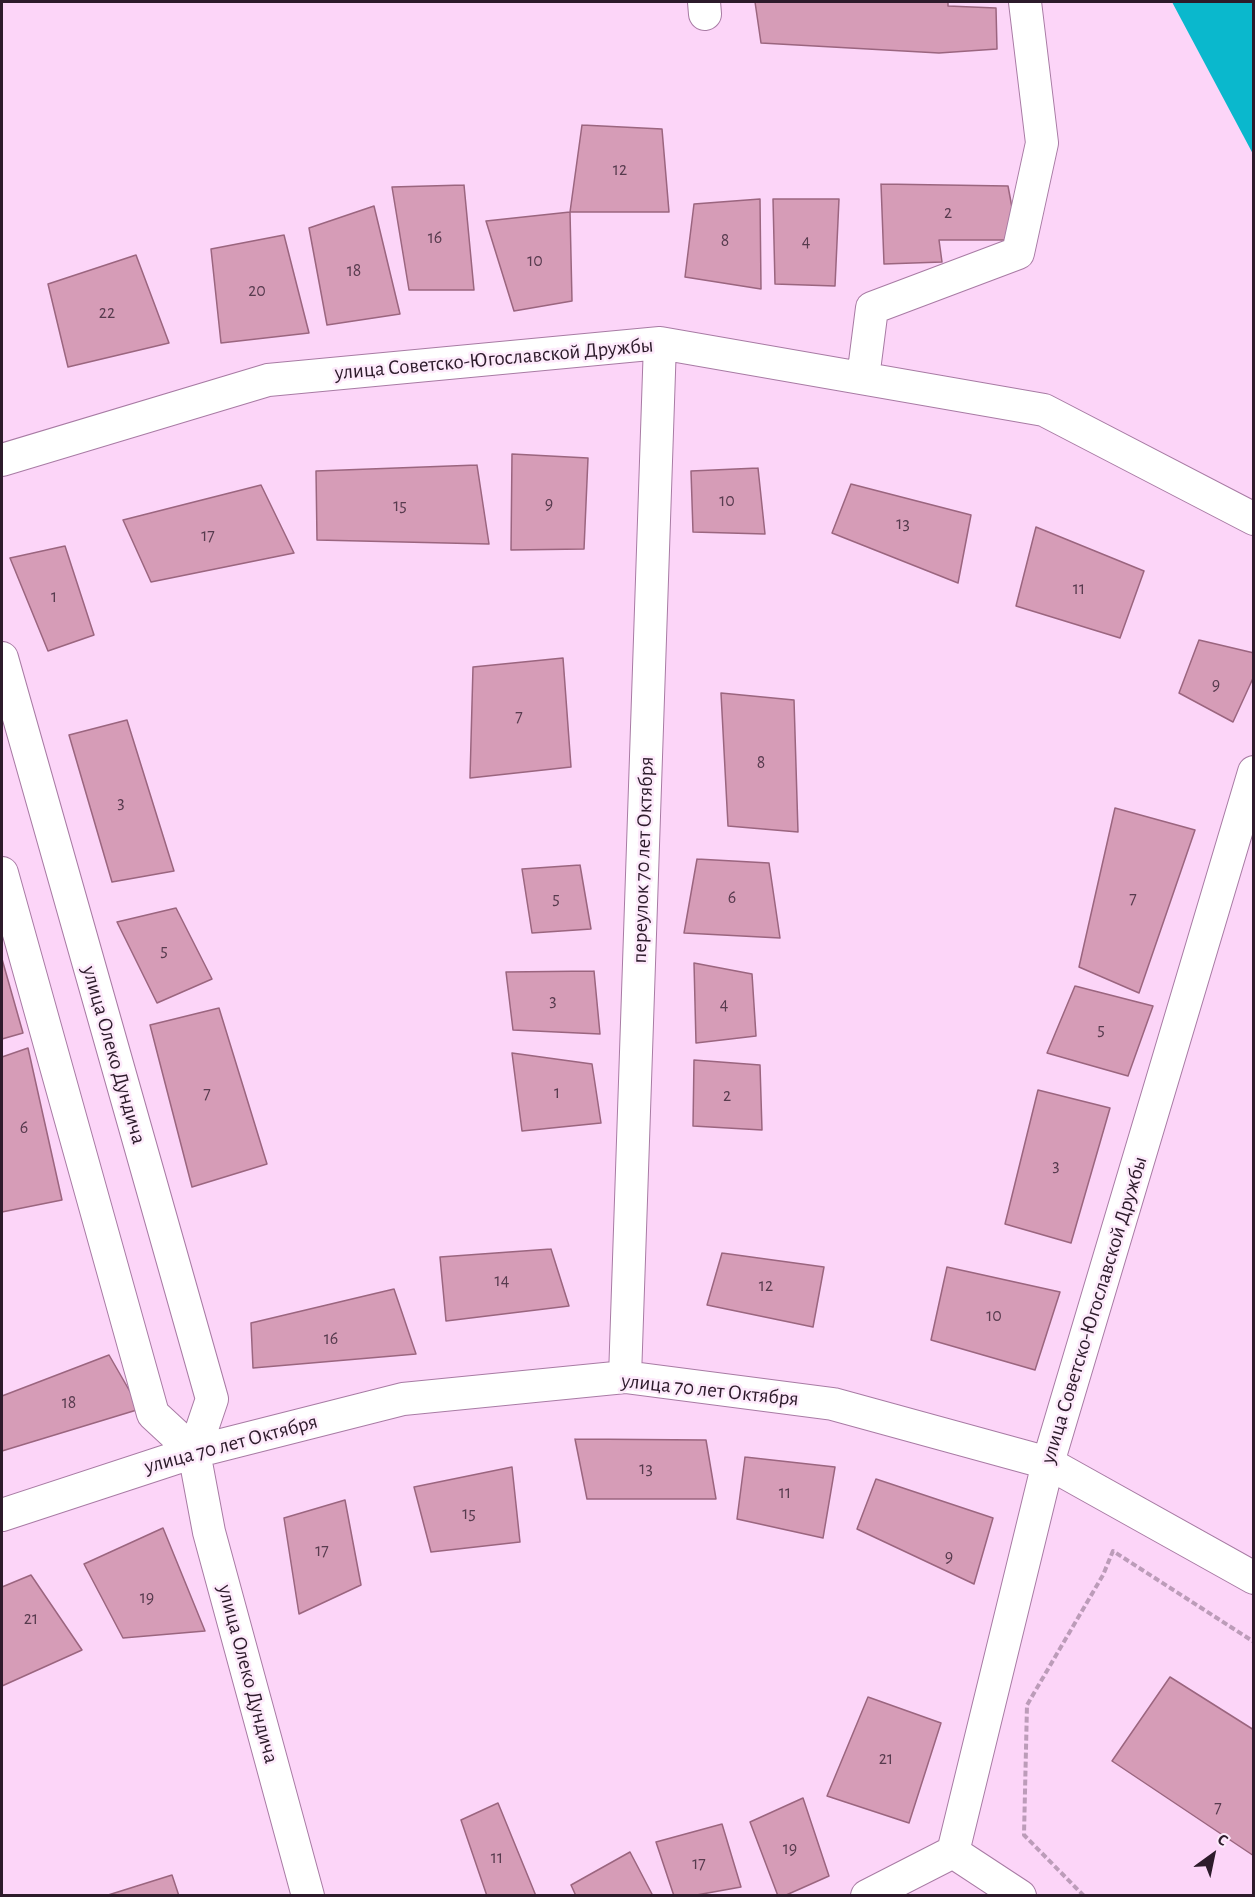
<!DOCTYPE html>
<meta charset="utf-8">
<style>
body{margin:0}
#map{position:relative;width:1255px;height:1897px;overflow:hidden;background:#fcd5f8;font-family:"Alegreya Sans",sans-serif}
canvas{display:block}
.frame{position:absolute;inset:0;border:3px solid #2d1b2b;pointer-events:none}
.north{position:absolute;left:1183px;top:1825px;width:60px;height:60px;-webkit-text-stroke:4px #fdeafb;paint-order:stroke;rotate:33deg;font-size:16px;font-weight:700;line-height:24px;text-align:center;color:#2d1b2b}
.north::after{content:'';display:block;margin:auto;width:21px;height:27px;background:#2d1b2b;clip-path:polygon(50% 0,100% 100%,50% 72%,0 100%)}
</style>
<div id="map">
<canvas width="1255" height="1897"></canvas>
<div class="frame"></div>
<div class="north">С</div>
</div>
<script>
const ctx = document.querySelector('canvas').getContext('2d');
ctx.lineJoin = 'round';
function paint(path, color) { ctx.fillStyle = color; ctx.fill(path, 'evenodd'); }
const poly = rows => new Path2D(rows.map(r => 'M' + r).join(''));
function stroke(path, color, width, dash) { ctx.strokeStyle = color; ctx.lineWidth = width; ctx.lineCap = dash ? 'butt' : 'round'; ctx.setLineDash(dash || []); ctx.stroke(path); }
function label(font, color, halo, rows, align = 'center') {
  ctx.font = font + ' "Alegreya Sans",sans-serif'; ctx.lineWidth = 5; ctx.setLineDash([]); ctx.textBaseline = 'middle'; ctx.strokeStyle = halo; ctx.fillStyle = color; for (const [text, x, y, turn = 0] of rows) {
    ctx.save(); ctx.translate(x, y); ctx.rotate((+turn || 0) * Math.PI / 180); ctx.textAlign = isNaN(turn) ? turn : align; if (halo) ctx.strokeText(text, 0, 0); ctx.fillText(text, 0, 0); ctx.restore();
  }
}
paint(poly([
 [1172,2,1253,2,1253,154]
]), '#0ab8cd');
const building = poly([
 [755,2,948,2,948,6,996,8,997,49,939,53,761,43,755,2],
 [582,125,662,129,669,212,570,212,582,125],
 [881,184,1008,186,1018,240,939,240,942,262,884,264,881,184],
 [464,185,474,290,409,290,392,187,464,185],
 [760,199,761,289,685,277,694,204,760,199],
 [773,199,839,199,835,286,775,284,773,199],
 [374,206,400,314,327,325,309,228,374,206],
 [570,212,572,301,514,311,486,221,570,212],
 [284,235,309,333,221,343,211,249,284,235],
 [136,255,169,343,68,367,48,284,136,255],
 [512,454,588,458,584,549,511,550,512,454],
 [477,465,489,544,317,540,316,471,477,465],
 [758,468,765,534,693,532,691,471,758,468],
 [851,484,971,515,958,583,832,533,851,484],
 [261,485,294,553,151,582,123,520,261,485],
 [1036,527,1144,571,1120,638,1016,606,1036,527],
 [65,546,94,635,48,651,10,558,65,546],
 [1199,640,1254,653,1254,676,1233,722,1179,693,1199,640],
 [563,658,571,767,470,778,473,667,563,658],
 [721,693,794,700,798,832,728,826,721,693],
 [127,720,174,871,112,882,69,735,127,720],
 [1115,808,1195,830,1139,993,1079,967,1115,808],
 [697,859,769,863,780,938,684,933,697,859],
 [580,865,591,929,532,933,522,869,580,865],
 [176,908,212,979,157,1003,117,922,176,908],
 [2,959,23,1033,2,1039,2,959],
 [694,963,752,974,756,1036,696,1043,694,963],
 [594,971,600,1034,513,1030,506,972,594,971],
 [1075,986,1153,1006,1128,1076,1047,1053,1075,986],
 [219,1008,267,1164,192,1187,150,1025,219,1008],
 [28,1048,62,1200,2,1212,2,1057,28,1048],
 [512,1053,592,1064,601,1123,522,1131,512,1053],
 [694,1060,760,1065,762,1130,693,1126,694,1060],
 [1038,1090,1110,1108,1071,1243,1005,1224,1038,1090],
 [551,1249,569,1306,446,1321,440,1257,551,1249],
 [722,1253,824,1267,813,1327,707,1305,722,1253],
 [947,1267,1060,1292,1035,1370,931,1340,947,1267],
 [394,1289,416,1354,253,1368,251,1323,394,1289],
 [109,1355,140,1409,2,1451,2,1396,109,1355],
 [575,1439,706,1440,716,1499,587,1499,575,1439],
 [745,1457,835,1467,823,1538,737,1519,745,1457],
 [512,1467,520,1542,431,1552,414,1487,512,1467],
 [876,1479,993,1518,974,1584,857,1529,876,1479],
 [345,1500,361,1585,299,1614,284,1518,345,1500],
 [163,1528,205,1631,123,1638,84,1564,163,1528],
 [31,1575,82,1650,2,1686,2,1587,31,1575],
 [1170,1677,1254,1730,1254,1856,1112,1761,1170,1677],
 [868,1697,941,1723,909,1823,827,1796,868,1697],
 [803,1798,829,1876,784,1896,778,1896,750,1822,803,1798],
 [498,1803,536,1896,487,1896,461,1820,498,1803],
 [722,1824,741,1887,691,1896,674,1896,656,1842,722,1824],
 [630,1852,653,1896,576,1896,571,1885,630,1852],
 [172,1875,179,1896,105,1896,172,1875]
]);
paint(building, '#d69cb7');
stroke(building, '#9b657f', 1.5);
const minor = poly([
 [704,2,705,14],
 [863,378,872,308,1018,253,1042,143,1025,2],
 [2,460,268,380,660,343,1044,410,1254,519],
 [2,658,212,1399,194,1452,209,1532,308,1896],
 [2,873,153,1414,194,1452],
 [625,1377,660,343],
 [2,1515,194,1452,403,1399,625,1377,833,1404,1048,1463,1254,1578],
 [953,1852,1048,1463,1254,772],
 [867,1896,953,1852,1020,1896]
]);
stroke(minor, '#a87ba4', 34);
stroke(poly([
 [1084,1896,1024,1835,1027,1705,1103,1575,1113,1551,1254,1642]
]), '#bc9cb9', 4, [6, 3]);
stroke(minor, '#fff', 32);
label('18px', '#573b4e', null, [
 ["12",620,170],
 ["2",948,213],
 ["16",435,238],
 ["8",725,241],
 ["4",806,242],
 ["10",535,261],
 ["18",354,271],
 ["20",257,291],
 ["22",107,313],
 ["10",727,501],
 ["9",549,504],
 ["15",400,506],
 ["13",903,524],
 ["17",208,536],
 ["11",1079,589],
 ["1",54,597],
 ["9",1216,685],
 ["7",519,717],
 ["8",761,763],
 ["3",121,803],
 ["6",732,898],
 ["5",556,899],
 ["7",1133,899],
 ["5",164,951],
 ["3",553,1001],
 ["4",724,1005],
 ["5",1101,1030],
 ["1",557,1093],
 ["7",207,1094],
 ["2",727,1096],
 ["6",24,1128],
 ["3",1056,1166],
 ["14",502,1281],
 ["12",766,1286],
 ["10",994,1316],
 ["16",331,1339],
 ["18",69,1403],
 ["13",646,1469],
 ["11",785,1493],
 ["15",469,1514],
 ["17",322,1551],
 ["9",949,1557],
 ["19",147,1598],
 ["21",31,1619],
 ["21",886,1759],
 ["7",1218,1808],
 ["19",790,1849],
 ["11",497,1858],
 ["17",699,1864]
]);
label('21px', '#2d1b2b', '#fdeafb', [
 ["улица Советско-Югославской Дружбы",494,359,-5],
 ["переулок 70 лет Октября",643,860,-88],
 ["улица Олеко Дундича",114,1055,74],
 ["улица Советско-Югославской Дружбы",1094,1310,-73],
 ["улица 70 лет Октября",710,1390,6],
 ["улица 70 лет Октября",231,1444,-15],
 ["улица Олеко Дундича",248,1674,75]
]);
</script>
